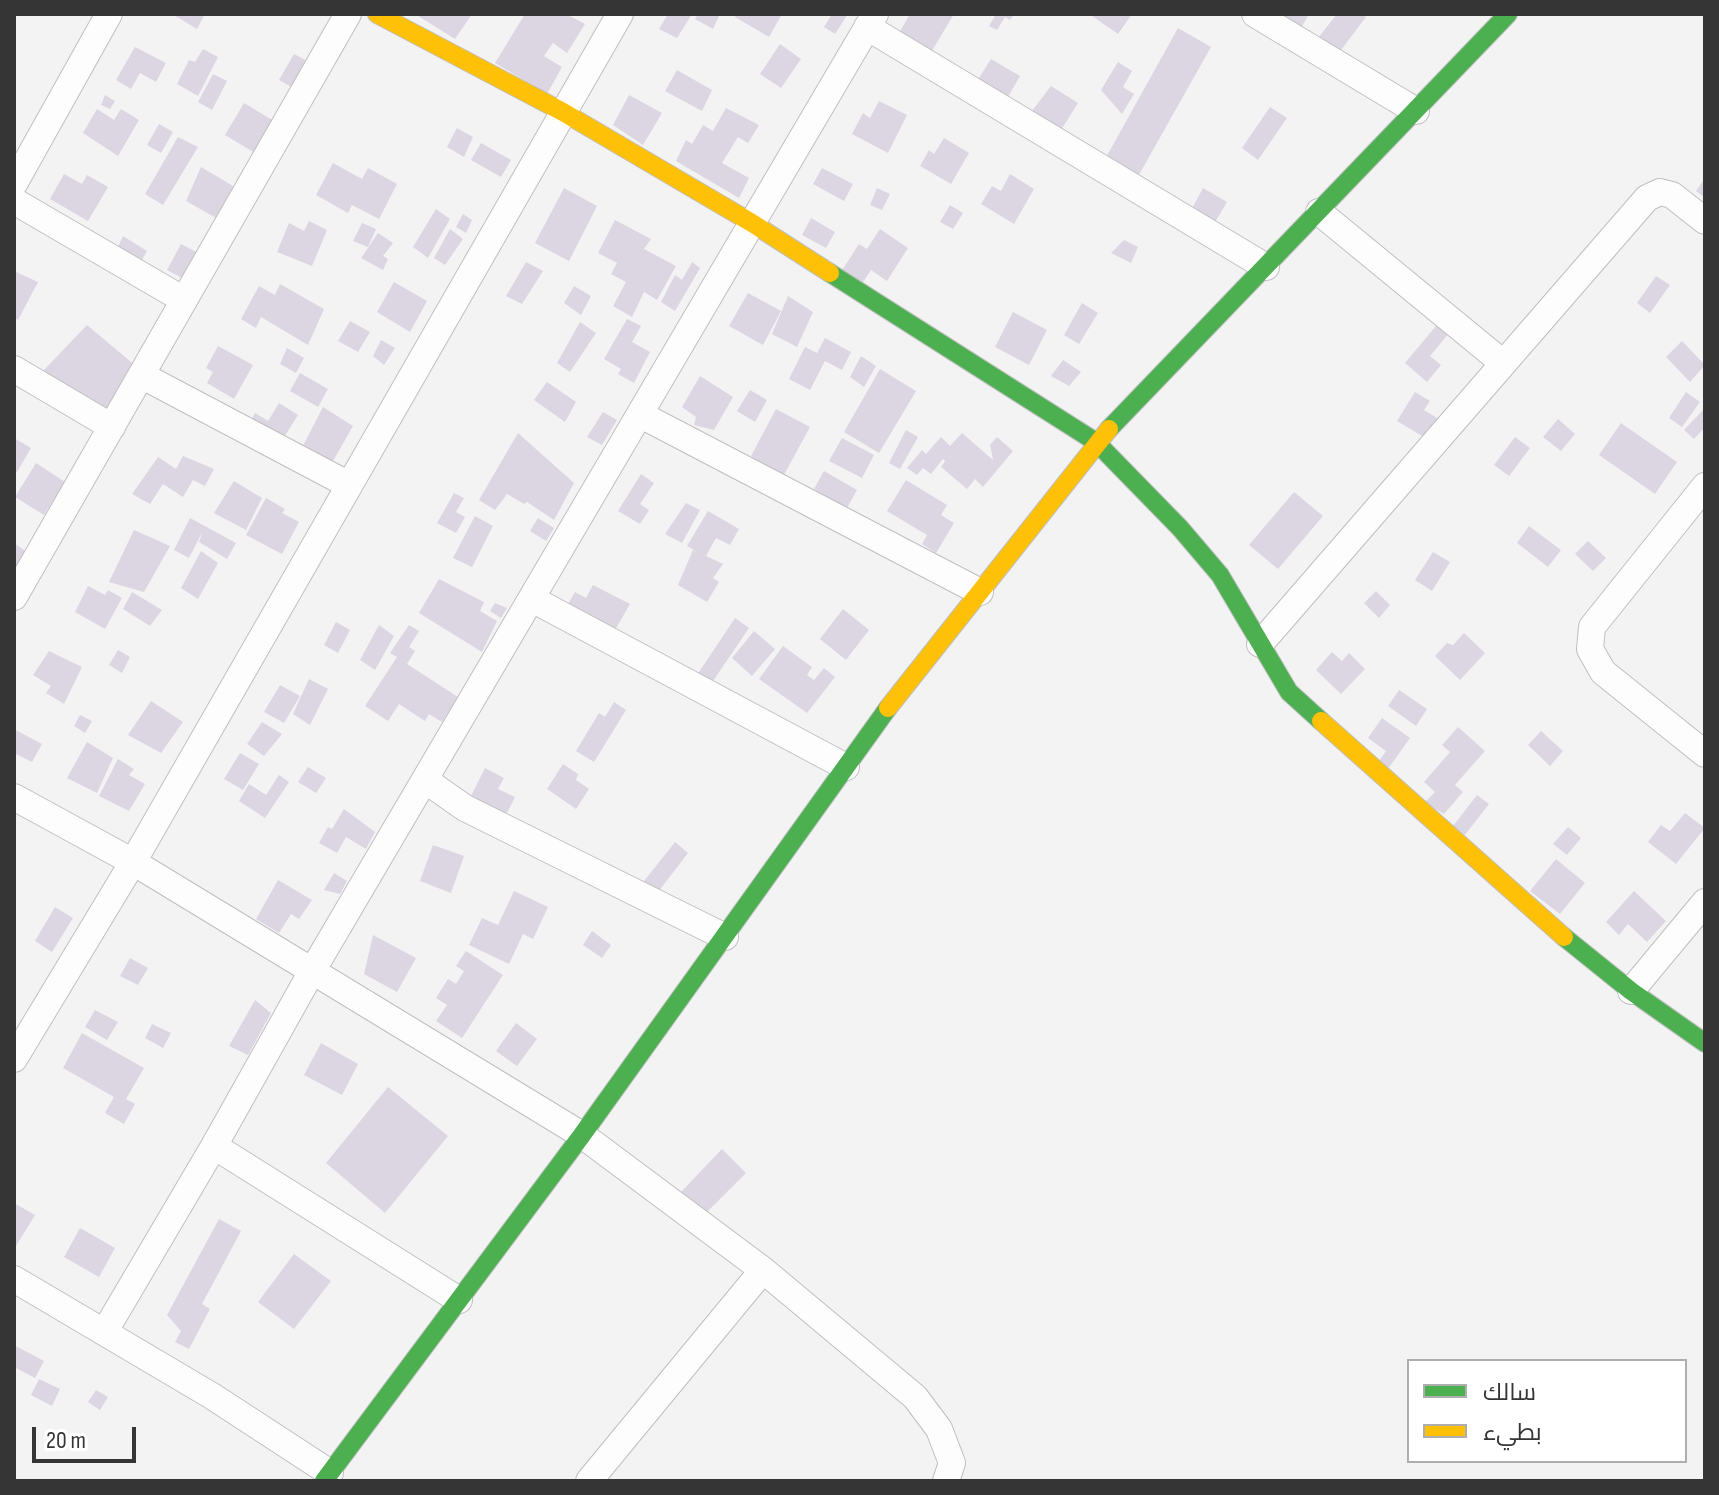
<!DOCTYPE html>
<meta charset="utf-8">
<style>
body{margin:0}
#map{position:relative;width:1719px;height:1495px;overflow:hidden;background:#f3f3f4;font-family:"Sofia Sans Condensed",Cairo,sans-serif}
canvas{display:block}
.frame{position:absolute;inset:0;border:16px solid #353536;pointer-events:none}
.legend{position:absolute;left:1407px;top:1359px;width:280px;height:104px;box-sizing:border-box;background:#fff;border:2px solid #aeaeaf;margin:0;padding:10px 14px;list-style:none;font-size:24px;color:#353536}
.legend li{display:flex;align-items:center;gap:16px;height:40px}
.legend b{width:40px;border:2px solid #aeaeaf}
.scale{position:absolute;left:32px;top:1427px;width:104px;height:36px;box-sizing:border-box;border:4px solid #353536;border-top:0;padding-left:10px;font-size:24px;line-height:28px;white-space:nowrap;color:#353536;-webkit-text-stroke:6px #fff;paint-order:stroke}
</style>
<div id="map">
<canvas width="1719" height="1495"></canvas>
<div class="frame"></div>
<ul class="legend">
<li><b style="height:10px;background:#4caf50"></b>سالك</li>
<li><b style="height:10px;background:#ffc107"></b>بطيء</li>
</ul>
<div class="scale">20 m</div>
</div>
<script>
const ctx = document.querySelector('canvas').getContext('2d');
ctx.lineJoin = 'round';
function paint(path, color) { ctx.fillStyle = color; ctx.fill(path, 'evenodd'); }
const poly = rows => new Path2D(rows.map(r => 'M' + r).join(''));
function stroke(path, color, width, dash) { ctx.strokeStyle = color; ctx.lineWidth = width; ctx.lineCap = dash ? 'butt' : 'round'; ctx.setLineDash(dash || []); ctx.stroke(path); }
paint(poly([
 [172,14,205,14,197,29],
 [415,14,472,14,455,39],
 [525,14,566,14,585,24,567,53,553,43,544,56,562,67,547,94,495,63],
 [668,14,692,14,677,38,659,29],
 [698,14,720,14,713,29,695,19],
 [737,14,782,14,769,37,735,17],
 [832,14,848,14,835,34,824,27],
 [910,14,954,14,927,59,895,40],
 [996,14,1014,14,1010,20,1005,17,997,30,989,26],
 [1093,14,1132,14,1118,34,1092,16],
 [1263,14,1309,14,1296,37],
 [1337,14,1361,14,1366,17,1335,58,1314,43],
 [1178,28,1211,47,1136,180,1104,161],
 [780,44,801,59,781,88,760,74],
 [135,47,166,63,156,82,140,73,131,89,116,80],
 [203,49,218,57,198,96,177,84,189,60,195,62],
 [294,54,309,62,295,89,279,80],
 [991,59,1020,76,1004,104,974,86],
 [1118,62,1132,71,1123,87,1134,94,1122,114,1101,90],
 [677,70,712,90,702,111,665,91],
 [213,74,227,81,212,110,198,102],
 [1051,86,1078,103,1056,138,1025,120],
 [105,95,115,101,110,109,101,105],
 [629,95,662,113,643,145,613,125],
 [879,101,907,115,888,153,852,134,863,113,870,118],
 [244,103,274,121,255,153,225,135],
 [1270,107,1287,118,1258,160,1242,148],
 [726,108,759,125,748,143,738,137,722,163,749,178,739,198,676,161,686,140,692,144,703,125,713,131],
 [97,109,114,120,121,109,139,120,118,156,83,133],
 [159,124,173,132,161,153,147,145],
 [457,128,473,137,464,157,447,147],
 [178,137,198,147,163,205,145,194],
 [944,138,969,153,951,184,920,166,929,150,934,154],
 [481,143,511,160,501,177,471,160],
 [333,163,362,179,368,168,397,184,379,219,352,205,348,213,316,195],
 [201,167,233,186,218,219,186,201],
 [822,168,853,184,844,201,813,184],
 [64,174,82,184,87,175,108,187,88,221,50,199],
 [1010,174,1034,189,1014,224,981,204,992,186,1001,191],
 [1705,178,1705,198,1696,191],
 [564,188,597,206,569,261,535,243],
 [877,188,890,194,882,210,870,205],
 [1203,188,1227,202,1211,229,1188,216],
 [950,205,963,213,953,229,940,222],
 [436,209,450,219,428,258,413,247],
 [463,214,472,220,466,233,456,227],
 [811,218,835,232,826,248,802,235],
 [615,220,651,239,644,249,676,266,657,300,644,292,632,317,613,306,626,282,611,274,617,263,598,253],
 [309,221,327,230,312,266,277,252,289,223,304,231],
 [362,223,376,229,368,247,353,241],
 [450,229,463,239,445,265,434,258],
 [880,229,908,248,887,281,871,270,859,288,839,275,859,244,867,249],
 [378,233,393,243,383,256,388,259,383,270,361,258],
 [123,236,147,251,138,267,115,254],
 [1124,240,1138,247,1131,263,1111,253],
 [181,244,202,255,188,281,167,270],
 [526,262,543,271,522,304,506,296],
 [692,262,700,268,675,311,661,302,675,275,682,280],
 [14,271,38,282,18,320,14,317],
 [1656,276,1670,285,1650,313,1637,303],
 [394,282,427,301,410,332,377,312],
 [280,284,324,309,308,345,261,317,256,328,241,319,259,286,275,295],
 [574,286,591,296,581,315,564,303],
 [748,293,781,311,763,345,729,326],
 [788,296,813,312,797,347,772,334],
 [1082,303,1098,313,1079,344,1064,335],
 [1451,308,1450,332,1430,356,1441,365,1427,382,1405,363],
 [1013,312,1047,330,1029,365,995,347],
 [627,319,641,326,632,342,650,352,634,383,618,374,621,369,604,359],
 [350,321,370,332,358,352,338,341],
 [580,322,596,333,570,372,557,363],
 [87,325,137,367,109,414,42,372],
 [825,338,851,352,842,370,825,361,810,390,789,379,805,347,817,353],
 [381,340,395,348,384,365,373,356],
 [1682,341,1705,365,1690,382,1666,357],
 [218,346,253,365,234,399,207,383,213,372,206,368],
 [287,348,304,358,296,373,280,364],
 [861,356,876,366,864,387,850,377],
 [1063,360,1081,372,1069,386,1051,376],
 [880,369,916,391,879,453,844,432],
 [300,373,328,389,318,407,290,391],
 [700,376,733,397,714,430,694,425,696,417,682,407],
 [547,382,576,402,565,422,534,400],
 [750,390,767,400,755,422,737,411],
 [1415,392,1430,401,1424,410,1439,419,1427,439,1397,421],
 [1686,392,1700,402,1682,427,1669,418],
 [279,403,298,415,274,453,244,433,255,413,268,421],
 [323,407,353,426,325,475,295,461],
 [776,409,810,427,779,484,753,471,758,461,751,456],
 [1703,410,1705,427,1694,439,1684,430],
 [603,412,617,420,602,445,587,437],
 [1558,419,1575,434,1561,451,1543,437],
 [1621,423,1677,462,1655,494,1599,455],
 [906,430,918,437,900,469,889,463],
 [518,433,574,483,554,520,527,502,524,504,507,494,495,510,479,500],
 [962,433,993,460,990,445,997,437,1013,451,983,487,975,479,967,489,941,467,945,461,943,459,931,474,923,468,917,475,907,468,922,450,926,454,941,437,950,446],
 [1515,437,1530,448,1509,476,1494,465],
 [14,438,31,448,17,472,14,470],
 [842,438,874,455,862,478,829,461],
 [183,456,214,469,205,486,193,480,183,497,163,484,150,504,132,494,158,457,176,469],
 [36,463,65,482,44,515,15,497],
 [824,471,857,490,847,508,852,511,821,505,826,496,814,489],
 [641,474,654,483,640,504,649,510,640,524,618,511],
 [906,480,947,505,941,515,954,523,936,553,922,544,927,535,887,511],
 [234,481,262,498,246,530,214,513],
 [1294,492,1323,516,1278,569,1249,545],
 [454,493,464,498,456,512,465,517,456,533,437,523],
 [266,498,285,509,282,513,299,522,282,554,246,535],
 [686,503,700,510,682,543,665,534],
 [708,511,739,529,730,545,716,538,706,556,723,564,713,578,719,582,707,602,678,585,693,550,701,554,687,546],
 [475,516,493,526,472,567,453,558],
 [190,518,236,543,227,559,199,542,203,531,189,558,174,550],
 [538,518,554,528,546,541,530,531],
 [1529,526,1561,550,1548,567,1517,543],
 [134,530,170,546,144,592,109,582],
 [1588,541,1606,558,1593,571,1575,554],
 [14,543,28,553,14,577],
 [201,551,218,563,198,599,181,588],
 [1433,552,1450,562,1432,591,1415,580],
 [439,579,484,602,480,611,497,621,482,652,419,613],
 [593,585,630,604,611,637,564,611,575,592,586,598],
 [88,586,105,595,108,590,122,598,105,629,75,612],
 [1376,591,1390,605,1379,618,1364,603],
 [132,592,162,610,150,626,123,609],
 [495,603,507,608,501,618,490,611],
 [843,609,869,630,846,660,820,639],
 [735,618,749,628,709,687,695,678],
 [336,622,350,630,338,653,324,645],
 [379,625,394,636,375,670,360,660],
 [409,625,419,631,409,647,415,651,407,664,458,697,442,722,429,714,425,721,399,704,388,721,365,706,397,657,390,653],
 [754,631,775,649,752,676,732,658],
 [1464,633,1485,653,1460,680,1435,656,1447,643,1453,645],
 [783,646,812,667,807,675,814,680,824,668,835,677,807,713,759,679],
 [118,650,130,657,122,673,109,665],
 [49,651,82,667,64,704,46,693,51,686,33,675],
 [1332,652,1342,661,1349,653,1365,669,1341,694,1316,670],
 [309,679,328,689,310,725,293,714],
 [280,685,300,696,284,723,264,712],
 [1399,690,1427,709,1416,726,1388,706],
 [151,701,183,722,161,753,128,735],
 [614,702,626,710,594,762,576,751,599,713,605,717],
 [80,715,92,721,85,733,74,726],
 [1382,718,1410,738,1388,769,1378,762,1386,751,1368,738],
 [262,722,282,734,264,756,247,744],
 [1458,727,1485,751,1455,785,1463,792,1444,814,1424,803,1435,792,1424,782,1450,752,1442,745],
 [14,729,42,744,32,762,14,753],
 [1541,731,1563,751,1550,766,1528,745],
 [87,742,113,758,97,793,67,778],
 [240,753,259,764,243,790,224,779],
 [118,759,134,769,129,775,145,784,129,811,99,796],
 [563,764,578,774,576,780,589,789,576,809,547,789],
 [308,767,326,778,316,793,298,782],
 [485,768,504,778,498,789,515,797,501,825,465,808],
 [279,775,289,782,265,818,239,801,249,784,266,795],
 [1477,795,1489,804,1465,835,1453,826],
 [344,809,375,832,366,849,346,837,337,853,319,843,328,827,332,829],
 [1685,813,1705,828,1676,864,1648,842,1661,825,1670,831],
 [1568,827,1581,838,1567,855,1553,844],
 [675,842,688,853,655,896,641,885],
 [433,845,464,856,451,893,420,881],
 [1556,859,1585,883,1560,914,1530,891],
 [334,873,347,881,340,894,324,890],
 [278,880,312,900,299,919,291,914,279,933,256,919],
 [514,891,548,907,533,939,523,934,509,964,469,945,482,918,498,925],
 [1634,891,1666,921,1647,942,1628,924,1619,935,1606,922],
 [55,907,73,918,52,952,35,941],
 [592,931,611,945,602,958,583,945],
 [373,935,416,958,397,992,364,974],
 [466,951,503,975,462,1038,436,1021,447,1005,436,998,448,979,456,984,464,971,456,966],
 [130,958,148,968,138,985,120,976],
 [255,1000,271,1013,248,1055,229,1046],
 [95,1010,118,1022,107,1040,85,1027],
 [516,1023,537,1039,517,1066,496,1051],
 [152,1024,171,1033,163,1048,145,1038],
 [82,1033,144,1068,126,1099,135,1104,124,1124,105,1113,114,1097,63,1068],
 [321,1043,358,1064,342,1095,304,1075],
 [388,1087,448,1136,385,1213,326,1163],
 [722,1149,746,1173,704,1215,681,1192],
 [14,1203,35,1215,16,1246,14,1245],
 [219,1219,241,1231,202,1304,210,1309,189,1349,175,1342,181,1331,167,1315],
 [80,1228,115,1248,99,1277,64,1257],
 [294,1254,331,1281,294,1329,258,1302],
 [14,1345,44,1361,35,1378,14,1367],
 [39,1379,60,1389,52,1406,31,1395],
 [96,1390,108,1397,100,1410,88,1402]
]), '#dbd6e2');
const street = poly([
 [1255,14,1416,111],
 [867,27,1266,267],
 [14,184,109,14],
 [14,201,184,300],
 [1319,212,1503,363],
 [14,369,112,427],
 [141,375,349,485],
 [641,415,980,592],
 [1705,486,1592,627,1590,649,1603,672,1705,754],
 [14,597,348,14],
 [532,599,846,767],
 [1260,644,1647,198,1660,192,1672,195,1705,221],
 [425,780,465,808,725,937],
 [14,797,133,862,582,1135,763,1270,915,1397,939,1429,952,1463,946,1481],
 [1631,991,1705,902],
 [14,1059,133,862,620,14],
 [214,1146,459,1300],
 [14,1279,212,1396,330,1473],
 [105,1331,214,1146,311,973,875,14],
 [589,1481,763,1270]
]);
const fast = poly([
 [830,273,1096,442,1180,528,1220,575,1289,692,1321,721],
 [1109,429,1508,14],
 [1564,937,1631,991,1705,1043],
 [324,1481,582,1135,888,708]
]);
const slow = poly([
 [377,14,563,112,752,223,830,273],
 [888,708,1109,429],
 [1321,721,1564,937]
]);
stroke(street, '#bfbfc0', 28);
stroke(fast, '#bfbfc0', 20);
stroke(slow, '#bfbfc0', 20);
stroke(street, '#fdfdfd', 26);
stroke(fast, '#4caf50', 18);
stroke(slow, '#ffc107', 18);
</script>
